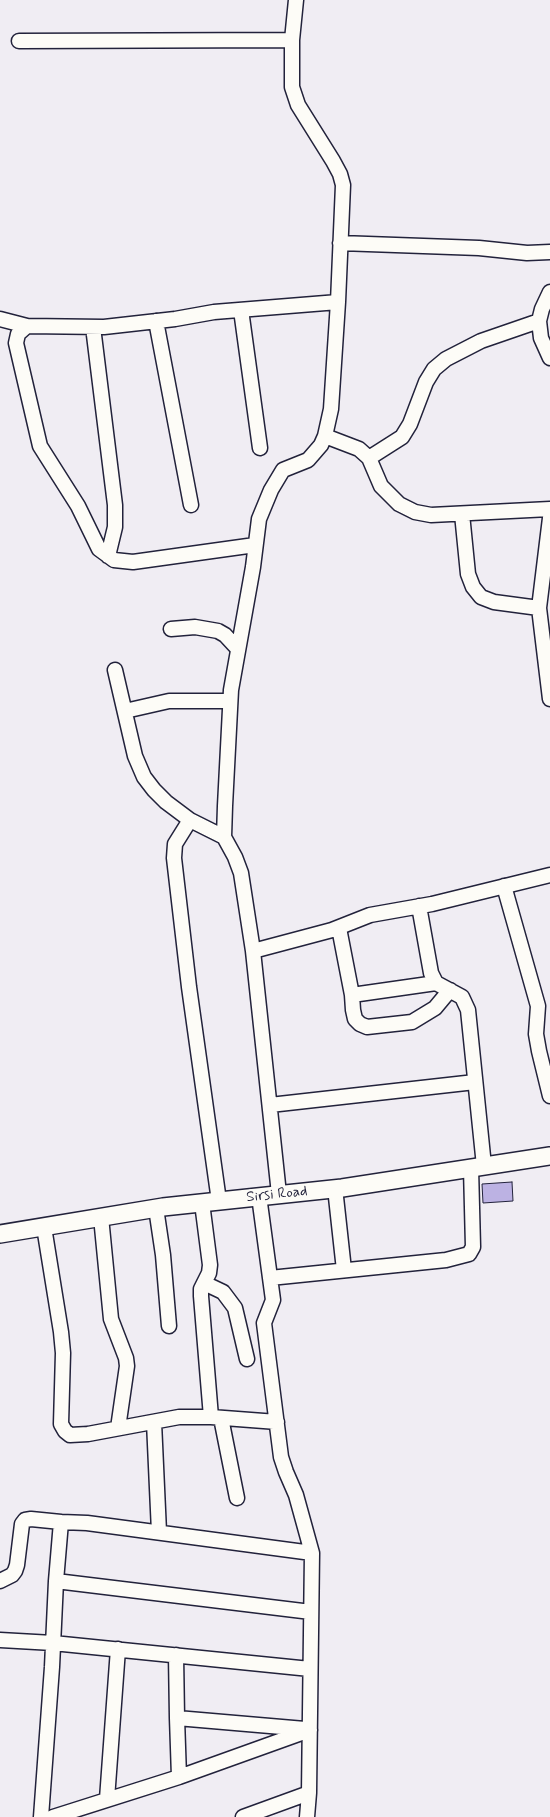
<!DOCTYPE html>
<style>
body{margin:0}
canvas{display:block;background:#f0edf3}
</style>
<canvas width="550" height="1817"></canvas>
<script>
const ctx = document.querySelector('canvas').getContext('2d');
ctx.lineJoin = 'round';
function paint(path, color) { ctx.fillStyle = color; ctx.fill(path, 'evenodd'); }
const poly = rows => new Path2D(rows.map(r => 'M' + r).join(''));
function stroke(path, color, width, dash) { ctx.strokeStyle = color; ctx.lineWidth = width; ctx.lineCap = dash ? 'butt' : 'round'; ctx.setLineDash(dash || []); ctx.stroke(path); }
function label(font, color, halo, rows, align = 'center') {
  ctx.font = font + ' Mynerve,sans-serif'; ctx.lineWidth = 3.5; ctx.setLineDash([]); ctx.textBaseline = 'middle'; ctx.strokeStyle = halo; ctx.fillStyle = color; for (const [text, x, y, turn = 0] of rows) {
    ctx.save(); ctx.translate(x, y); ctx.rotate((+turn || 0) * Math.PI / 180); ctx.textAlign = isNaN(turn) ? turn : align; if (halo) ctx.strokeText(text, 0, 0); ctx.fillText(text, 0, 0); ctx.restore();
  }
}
const building = poly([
 [512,1182,513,1201,483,1203,482,1184,512,1182]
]);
paint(building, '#bcb2e3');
stroke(building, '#22223b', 1);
const minor = poly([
 [19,41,292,40],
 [340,243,479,248,527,253,550,252],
 [550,292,542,309,539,321,541,338,550,358],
 [241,310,260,448],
 [0,319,27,326],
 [156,321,191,505],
 [93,327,115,505,115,527,108,556],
 [325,436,359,449,369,458,381,486,399,504,415,512,431,515,550,509],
 [369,458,402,437,410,424,426,382,434,369,446,359,481,341,539,321],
 [462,514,468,574,473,587,481,597,494,602,539,608],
 [550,518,539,608,550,699],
 [255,545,133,562,114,560,99,549,78,506,40,446,16,343,18,334,27,326,104,327,175,319,214,312,338,302],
 [171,629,195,627,218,631,225,635,238,649],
 [115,670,135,756,144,777,154,790,166,802,190,820,224,837],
 [125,711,169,701,230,701],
 [190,820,175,844,174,858,189,987,219,1201],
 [504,886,538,1006,536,1034,539,1051,550,1096],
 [419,906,431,973,436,983,462,997,468,1010,484,1166],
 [339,928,352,995,353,1010,355,1019,360,1024,367,1027,412,1022,435,1008,450,990],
 [253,951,332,930,370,915,432,904,550,875],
 [352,995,436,983],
 [270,1105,475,1082],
 [335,1188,344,1270],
 [279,1194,253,951,241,873,235,857,224,837,225,806,231,690,253,567,259,519,271,490,283,470,308,460,321,445,325,436,331,409,338,302,343,185,340,174,333,161,298,105,292,87,292,40,296,0],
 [259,1196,273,1300,264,1323,281,1457,286,1472,296,1495,312,1553,309,1793,307,1817],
 [202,1203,210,1265,209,1273,201,1289,201,1296,211,1417],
 [156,1208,163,1255,169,1326],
 [101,1217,111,1319,126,1358,127,1366,118,1428],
 [44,1227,61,1332,63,1353,61,1424,65,1431,70,1435,88,1434,179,1417,211,1417,277,1422],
 [270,1278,446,1260,469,1254,473,1247,471,1168],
 [204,1283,223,1292,235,1308,247,1359],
 [221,1418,237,1498],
 [154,1422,159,1532],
 [0,1581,12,1575,15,1571,17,1565,22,1524,25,1520,31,1519,61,1522],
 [56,1581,311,1612],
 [0,1640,53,1643,310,1669],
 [176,1655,177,1718],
 [179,1777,177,1718,305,1729],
 [107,1799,118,1649],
 [41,1817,52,1667,56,1581,61,1522,87,1523,312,1553],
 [53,1817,179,1777,310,1730],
 [243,1817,309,1793]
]);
const major = poly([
 [0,1234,163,1207,342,1188,550,1156]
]);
stroke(minor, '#22223b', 17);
stroke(major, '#22223b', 20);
stroke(minor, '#fdfcf7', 14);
stroke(major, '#fdfcf7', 17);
label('15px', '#22223b', '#fdfcf7', [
 ["Sirsi Road",277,1195,-6]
]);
</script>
